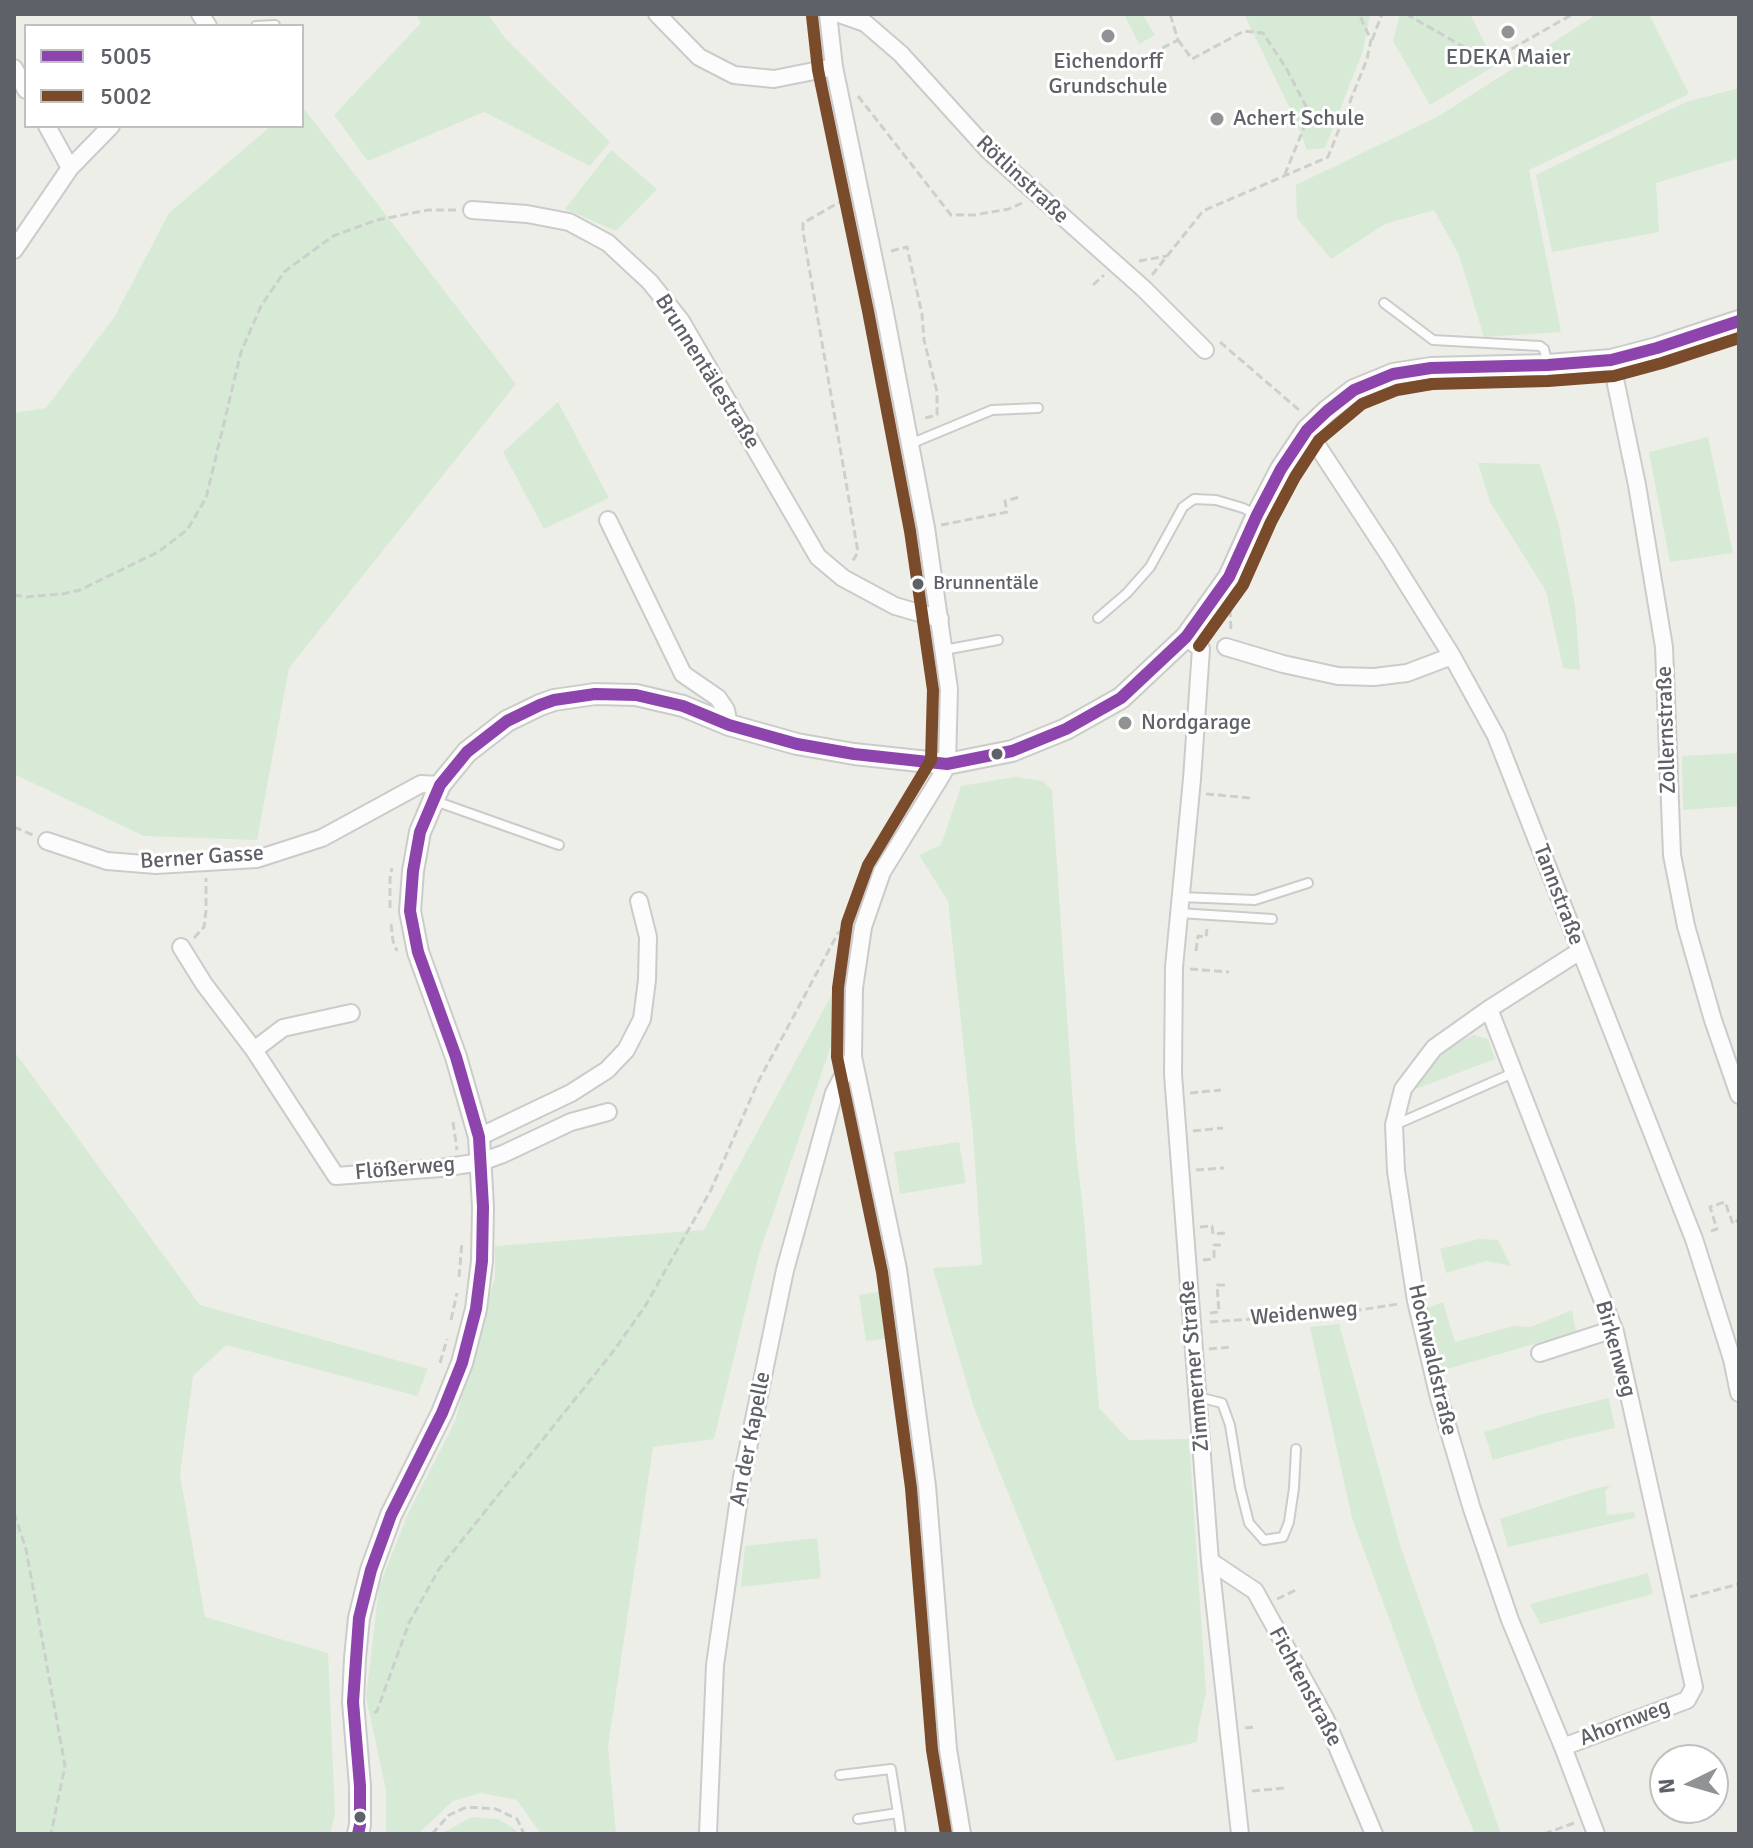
<!DOCTYPE html>
<meta charset="utf-8">
<style>
body{margin:0}
#map{position:relative;width:1753px;height:1848px;overflow:hidden;background:#eeeee9;font-family:Signika,sans-serif}
canvas{display:block}
.frame{position:absolute;inset:0;border:16px solid #5e6167;pointer-events:none}
.legend{position:absolute;left:24px;top:24px;width:280px;height:104px;box-sizing:border-box;background:#fff;border:2px solid #bfc0c2;margin:0;padding:10px 14px;list-style:none;font-size:24px;color:#5e6167}
.legend li{display:flex;align-items:center;gap:16px;height:40px}
.legend b{width:40px;border:2px solid #bfc0c2}
.north{position:absolute;left:1649px;top:1744px;width:80px;height:80px;box-sizing:border-box;background:#fff;border:2px solid #bfc0c2;border-radius:50%;rotate:265deg;font-size:22px;font-weight:700;line-height:32px;text-align:center;color:#5e6167}
.north::after{content:'';display:block;margin:auto;width:28px;height:36px;background:#909294;clip-path:polygon(50% 0,100% 100%,50% 72%,0 100%)}
</style>
<div id="map">
<canvas width="1753" height="1848"></canvas>
<div class="frame"></div>
<ul class="legend">
<li><b style="height:10px;background:#8e44ad"></b>5005</li>
<li><b style="height:10px;background:#7a4b2a"></b>5002</li>
</ul>
<div class="north">N</div>
</div>
<script>
const ctx = document.querySelector('canvas').getContext('2d');
ctx.lineJoin = 'round';
function paint(path, color) { ctx.fillStyle = color; ctx.fill(path, 'evenodd'); }
const poly = rows => new Path2D(rows.map(r => 'M' + r).join(''));
function stroke(path, color, width, dash) { ctx.strokeStyle = color; ctx.lineWidth = width; ctx.lineCap = dash ? 'butt' : 'round'; ctx.setLineDash(dash || []); ctx.stroke(path); }
function label(font, color, halo, rows, align = 'center') {
  ctx.font = font + ' Signika,sans-serif'; ctx.lineWidth = 6; ctx.setLineDash([]); ctx.textBaseline = 'middle'; ctx.strokeStyle = halo; ctx.fillStyle = color; for (const [text, x, y, turn = 0] of rows) {
    ctx.save(); ctx.translate(x, y); ctx.rotate((+turn || 0) * Math.PI / 180); ctx.textAlign = isNaN(turn) ? turn : align; if (halo) ctx.strokeText(text, 0, 0); ctx.fillText(text, 0, 0); ctx.restore();
  }
}
paint(poly([
 [416,14,488,14,505,38,610,142,590,166,484,112,368,161,334,115,421,23],
 [1124,14,1142,14,1155,35,1139,44],
 [1244,14,1370,14,1363,51,1325,148,1307,150,1296,121],
 [1400,14,1470,14,1496,65,1430,105,1393,41],
 [1597,14,1649,14,1689,94,1529,170,1561,332,1484,337,1459,255,1434,210,1385,224,1331,259,1297,218,1296,185,1439,116],
 [1739,88,1739,158,1656,183,1659,232,1552,252,1536,175,1686,102],
 [302,106,516,384,289,668,257,840,144,836,14,774,14,413,46,408,115,316,169,213,271,126,302,126],
 [611,150,657,189,616,231,565,209],
 [558,402,609,498,544,529,503,452],
 [1708,437,1733,553,1670,562,1649,452],
 [1478,463,1540,464,1558,522,1575,605,1580,670,1563,668,1546,591,1490,502],
 [1739,753,1739,806,1683,810,1682,756],
 [1015,777,1043,781,1052,790,1076,1150,1084,1218,1099,1408,1129,1440,1189,1439,1206,1692,1198,1729,1197,1742,1116,1761,974,1408,933,1268,982,1265,973,1135,948,901,919,855,941,845,961,786],
 [831,996,832,1043,759,1254,714,1439,653,1447,608,1746,616,1834,541,1834,517,1800,481,1793,453,1801,418,1834,386,1834,386,1790,366,1698,379,1587,407,1516,455,1421,495,1277,495,1246,704,1230],
 [1474,1035,1488,1039,1495,1059,1413,1090,1429,1065,1450,1046],
 [14,1051,200,1305,428,1369,417,1396,226,1345,193,1376,180,1475,205,1617,328,1653,335,1814,330,1834,14,1834],
 [959,1142,966,1183,900,1194,894,1152],
 [1479,1239,1498,1240,1511,1266,1486,1261,1446,1273,1440,1249],
 [890,1290,897,1337,866,1341,859,1295],
 [1443,1302,1455,1342,1513,1326,1531,1327,1572,1310,1576,1332,1440,1371,1428,1308],
 [1339,1324,1401,1548,1501,1834,1475,1834,1422,1708,1352,1518,1310,1327],
 [1609,1398,1615,1428,1571,1438,1493,1460,1484,1432,1543,1414],
 [1613,1485,1605,1490,1607,1515,1634,1512,1635,1518,1508,1547,1500,1519,1596,1488],
 [817,1538,821,1578,741,1587,745,1546],
 [1648,1573,1653,1594,1540,1624,1530,1604],
 [472,1817,498,1819,516,1830,518,1834,440,1834]
]), '#d6ead6');
const service = poly([
 [256,26,275,25],
 [1384,303,1433,340,1540,346,1544,349,1548,365],
 [910,444,992,410,1038,408],
 [1098,618,1127,593,1150,567,1183,507,1194,499,1216,500,1243,508,1255,514],
 [944,650,998,640],
 [435,801,559,845],
 [1180,897,1255,900,1308,883],
 [1179,913,1272,919],
 [1397,1124,1513,1073],
 [1198,1397,1222,1403,1230,1425,1240,1487,1249,1523,1264,1540,1283,1537,1289,1522,1294,1488,1296,1449],
 [840,1775,891,1769,898,1813,858,1819],
 [898,1813,901,1834]
]);
const minor = poly([
 [200,14,208,26],
 [657,14,699,57,734,75,774,79,834,67],
 [828,14,834,67,884,308,926,528,949,689,947,764,943,773,882,872,863,927,854,988,853,1057,898,1269,927,1486,948,1749,962,1834],
 [839,14,865,23,901,54,988,150,1144,289,1205,350],
 [14,68,26,90],
 [47,126,70,168],
 [472,210,527,214,569,222,608,243,650,282,681,321,818,557,843,578,895,606,940,619],
 [14,250,70,168,111,126],
 [1611,360,1637,485,1664,647,1672,855,1686,926,1713,1020,1739,1095],
 [1307,430,1389,555,1452,656,1496,736,1694,1239,1732,1359,1739,1393],
 [608,520,683,674,718,698,726,710,729,725],
 [1186,637,1201,649,1192,779,1174,967,1173,1074,1210,1561,1240,1834],
 [1226,647,1283,664,1338,676,1374,677,1407,673,1452,656],
 [47,841,107,861,156,865,257,859,322,838,421,784,440,785],
 [181,947,204,984,254,1050,336,1176,441,1168,481,1162,503,1154,571,1122,608,1112],
 [1580,951,1489,1009,1434,1048,1403,1089,1394,1125,1396,1171,1416,1301,1439,1398,1472,1509,1510,1620,1563,1747,1596,1834],
 [1489,1009,1615,1332,1694,1687,1687,1700,1563,1747],
 [254,1050,283,1028,351,1013],
 [479,1137,571,1093,607,1070,626,1050,642,1019,647,980,648,937,639,901],
 [1540,1353,1614,1329],
 [1210,1561,1255,1591,1325,1718,1374,1834],
 [708,1834,715,1665,742,1477,785,1270,834,1093,853,1057]
]);
const tertiary = poly([
 [358,1834,360,1825,360,1786,353,1702,355,1658,359,1618,371,1570,391,1515,442,1413,462,1363,476,1309,482,1261,483,1207,479,1137,456,1057,418,952,410,911,413,871,420,832,440,785,467,752,507,721,540,705,554,700,595,694,636,695,683,706,729,725,797,744,854,754,947,764,1012,751,1066,729,1121,698,1186,637,1229,577,1257,515,1281,469,1307,430,1327,411,1354,390,1393,374,1431,368,1548,365,1611,360,1657,348,1739,321]
]);
stroke(service, '#cbcbcb', 12);
stroke(minor, '#cbcbcb', 20);
stroke(tertiary, '#cbcbcb', 24);
stroke(poly([
 [1406,14,1471,51,1492,60,1573,14],
 [1178,40,1192,59,1244,31,1263,33,1286,68,1308,110,1303,130,1285,174],
 [1372,40,1382,14],
 [1141,59,1178,40,1170,14],
 [858,96,951,215,974,215,1009,209,1022,203],
 [845,199,803,223,803,232,858,552,851,564],
 [891,251,907,247,922,314,924,340,937,392,937,415,921,419],
 [1139,261,1167,256],
 [1152,275,1203,211,1328,157,1367,59,1371,40,1359,14],
 [1093,285,1104,275],
 [1220,342,1299,410],
 [941,525,1007,512,1005,501,1020,497],
 [14,595,26,597,62,594,80,590,158,552,187,530,206,498,241,352,261,306,284,272,333,236,377,220,428,210,456,210],
 [1230,609,1231,630],
 [1206,794,1251,798],
 [14,827,33,835],
 [390,908,390,879,392,868],
 [391,924,393,941,397,951],
 [194,938,204,927,206,911,206,878],
 [1196,951,1198,936,1206,937,1207,929],
 [1190,969,1229,972],
 [1190,1093,1221,1090],
 [453,1122,457,1150],
 [1193,1131,1223,1128],
 [1196,1170,1224,1168],
 [1200,1227,1212,1226,1213,1234,1226,1233],
 [1711,1231,1717,1229,1710,1207,1725,1202,1733,1224,1739,1219],
 [1203,1260,1214,1259,1214,1245,1223,1245],
 [459,1277,462,1241],
 [1210,1313,1219,1312,1217,1285,1227,1285],
 [451,1320,457,1293],
 [1210,1322,1347,1312,1398,1304],
 [1209,1349,1232,1347],
 [440,1363,447,1339],
 [14,1513,26,1549,65,1766,51,1834],
 [1690,1597,1739,1584],
 [1277,1599,1296,1590],
 [374,1713,377,1711,409,1623,439,1569,612,1353,644,1308,710,1192,758,1082,797,1010,838,933,847,928],
 [1245,1728,1255,1727],
 [1252,1791,1284,1788],
 [432,1834,449,1815,467,1807,496,1809,517,1819,524,1834],
 [1544,1834,1574,1823]
]), '#ccd0cd', 3, [8, 4]);
stroke(service, '#fcfcfc', 8);
stroke(minor, '#fcfcfc', 16);
stroke(tertiary, '#fcfcfc', 20);
stroke(poly([
 [358,1834,360,1825,360,1786,353,1702,359,1618,371,1570,391,1515,442,1413,462,1363,476,1309,482,1261,483,1207,479,1137,456,1057,418,952,410,911,413,871,420,832,440,785,467,752,507,721,540,705,554,700,595,694,636,695,683,706,729,725,797,744,854,754,947,764,1012,751,1066,729,1121,698,1186,637,1229,577,1257,515,1281,469,1307,430,1327,411,1354,390,1393,374,1431,368,1548,365,1611,360,1657,348,1739,321]
]), '#8e44ad', 12);
stroke(poly([
 [812,16,818,70,868,311,910,531,933,690,931,760,868,865,847,923,838,988,837,1057,882,1272,911,1488,932,1750,946,1834],
 [1199,646,1243,585,1271,522,1295,477,1319,440,1362,404,1397,390,1432,384,1548,381,1614,376,1662,363,1739,338]
]), '#7a4b2a', 12);
for (const [x, y, r, color] of [
 [1508,32,8,"#909294"],
 [1108,36,8,"#909294"],
 [1217,119,8,"#909294"],
 [918,584,7,"#5e6167"],
 [1125,723,8,"#909294"],
 [997,754,7,"#5e6167"],
 [360,1817,7,"#5e6167"]
]) { const dot = new Path2D(); dot.arc(x, y, r, 0, 2 * Math.PI); ctx.fillStyle = color; ctx.fill(dot); stroke(dot, '#fff', 3); }
label('20px', '#5e6167', '#fff', [
 ["Brunnentäle",933,584]
], 'left');
label('22px', '#5e6167', '#fff', [
 ["EDEKA Maier",1508,58],
 ["Eichendorff",1108,62],
 ["Grundschule",1108,87],
 ["Achert Schule",1233,119,"left"],
 ["Nordgarage",1141,723,"left"]
]);
label('22px', '#5e6167', '#fff', [
 ["Rötlinstraße",1022,180,43],
 ["Brunnentälestraße",707,372,58],
 ["Zollernstraße",1667,730,-92],
 ["Berner Gasse",202,858,-4],
 ["Tannstraße",1558,895,69],
 ["Flößerweg",405,1169,-5],
 ["Weidenweg",1304,1314,-5],
 ["Birkenweg",1615,1349,74],
 ["Hochwaldstraße",1432,1360,77],
 ["Zimmerner Straße",1195,1366,-95],
 ["An der Kapelle",751,1439,-79],
 ["Fichtenstraße",1305,1687,62],
 ["Ahornweg",1625,1723,-21]
]);
</script>
